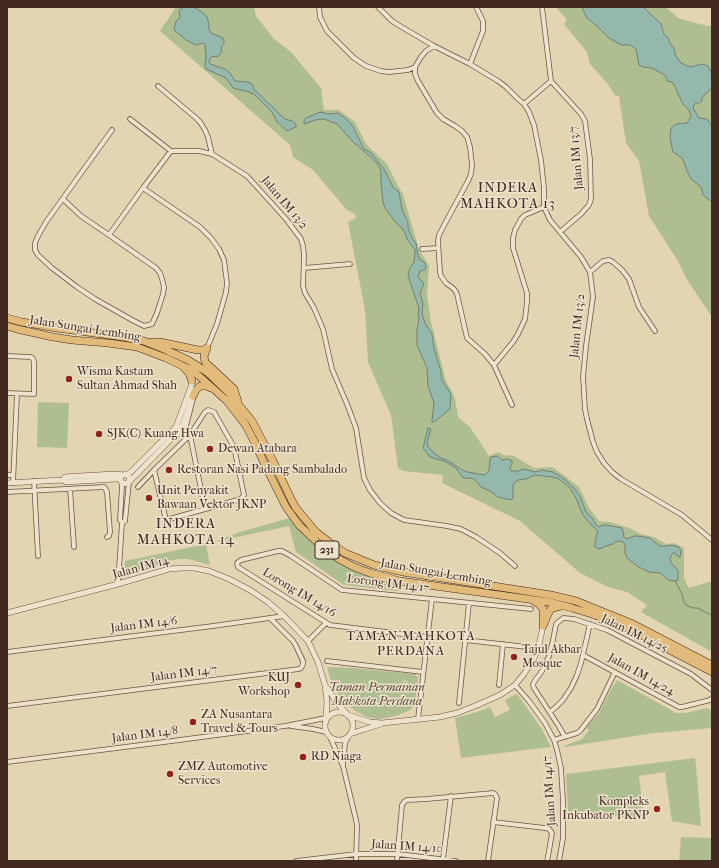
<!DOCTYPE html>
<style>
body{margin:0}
#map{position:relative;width:719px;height:868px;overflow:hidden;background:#e3d4b2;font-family:"IM FELL French Canon",serif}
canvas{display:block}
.frame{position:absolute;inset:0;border:8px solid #432a20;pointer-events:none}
</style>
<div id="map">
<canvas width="719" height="868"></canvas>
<div class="frame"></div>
</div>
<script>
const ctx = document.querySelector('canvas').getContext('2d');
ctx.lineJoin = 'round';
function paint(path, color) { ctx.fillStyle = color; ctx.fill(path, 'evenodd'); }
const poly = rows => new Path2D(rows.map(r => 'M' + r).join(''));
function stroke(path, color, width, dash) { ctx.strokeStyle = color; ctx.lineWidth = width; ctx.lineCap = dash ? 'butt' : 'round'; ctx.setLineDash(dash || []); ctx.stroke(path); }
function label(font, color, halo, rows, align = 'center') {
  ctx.font = font + ' "IM FELL French Canon",serif'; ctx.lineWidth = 3; ctx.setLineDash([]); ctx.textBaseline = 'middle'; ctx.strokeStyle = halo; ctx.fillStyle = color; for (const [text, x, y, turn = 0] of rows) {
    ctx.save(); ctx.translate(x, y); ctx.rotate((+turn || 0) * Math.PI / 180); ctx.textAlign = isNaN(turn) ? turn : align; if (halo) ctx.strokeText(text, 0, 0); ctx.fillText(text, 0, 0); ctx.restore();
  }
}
paint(poly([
 [176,7,254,7,256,16,274,39,291,52,321,88,324,110,339,110,355,122,366,144,387,164,398,186,403,194,419,250,429,265,427,295,431,322,446,381,455,398,458,417,470,427,489,456,499,452,503,455,514,456,534,468,553,467,579,487,589,508,599,521,610,522,629,528,641,534,654,537,666,544,674,543,684,548,684,578,689,588,712,581,712,652,641,612,647,605,627,592,608,587,580,573,520,521,442,483,443,475,403,471,398,468,391,415,368,362,365,310,348,222,356,218,355,214,347,210,313,170,293,157,290,145,160,31],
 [556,7,666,7,678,18,707,26,712,26,712,317,686,278,678,261,649,216,639,161,626,143,619,96,615,95,607,83,590,64,587,52,564,24,567,20],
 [38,402,69,403,67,448,37,447],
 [290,518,298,529,317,548,329,556,340,564,400,584,399,590,398,591,344,585,296,552,289,526,214,542,240,532],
 [206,544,210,565,188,559,179,559,172,560,137,572,128,572,126,571,125,569,125,561],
 [327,667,352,668,415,674,418,678,415,705,410,710,401,714,391,717,379,719,367,717,356,711,349,706,338,694,331,681],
 [617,680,676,713,685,713,707,708,712,711,712,728,654,733,565,747,564,746,582,739,589,730,586,728,599,713,608,695],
 [516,694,517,694,542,729,551,747,461,758,455,718,477,712,490,707,495,717,510,710,505,700],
 [695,758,696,765,701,826,672,821,665,772,639,776,644,819,568,811,566,774],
 [681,837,712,838,712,861,679,861]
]), '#afbe90');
const water = poly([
 [183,7,194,7,203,13,207,17,209,24,209,29,211,33,223,38,224,41,224,44,221,47,222,52,219,56,211,57,209,62,210,64,225,69,230,73,235,81,248,82,251,83,253,86,254,90,258,93,268,103,273,107,278,113,285,119,292,121,296,124,296,127,287,131,277,122,272,112,255,95,249,92,233,88,226,78,206,69,205,65,206,57,205,44,203,43,196,45,186,40,174,30,176,21,180,18,179,11,183,7],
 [582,7,643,7,661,24,664,34,668,38,670,43,674,48,675,54,680,62,685,65,691,67,702,64,708,66,712,74,712,87,708,92,704,95,702,98,702,101,699,103,696,103,694,105,693,108,699,118,707,119,712,126,712,202,703,195,701,187,691,179,687,171,685,165,682,158,673,152,670,138,671,128,676,124,687,123,691,116,689,110,683,104,674,85,672,82,667,81,665,75,652,68,643,67,639,65,636,49,630,45,621,45,609,38,598,27,587,18,584,12,582,7],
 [320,112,329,114,338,113,345,118,352,125,364,149,371,153,384,169,393,187,399,192,402,209,408,223,408,228,412,238,416,243,418,256,420,260,424,262,426,266,425,270,420,271,418,277,421,280,424,284,420,293,423,304,422,314,425,323,432,334,434,348,441,372,442,380,450,392,451,395,450,409,434,422,432,422,432,420,434,403,428,386,427,368,417,345,417,330,419,318,418,316,419,308,410,282,408,274,410,268,414,262,415,253,415,250,407,239,406,235,402,228,396,223,385,208,383,202,381,183,381,171,377,163,357,145,354,143,337,124,324,119,315,120,304,124,304,121,306,118,320,112],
 [428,428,431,429,427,443,428,447,435,454,441,458,449,461,462,470,467,472,485,475,489,471,490,459,491,457,497,456,502,460,508,459,512,461,512,464,510,468,510,470,512,471,518,471,524,469,535,472,542,470,553,472,563,478,574,488,580,496,586,512,592,518,596,525,599,527,603,525,606,525,622,528,624,534,623,536,627,539,634,536,637,536,650,538,660,546,667,546,671,545,679,547,681,551,680,557,678,557,675,553,673,553,670,558,671,563,675,567,678,571,678,580,675,581,668,580,660,573,649,572,637,566,627,558,625,553,625,544,621,541,615,542,613,544,606,546,602,548,598,549,595,547,595,542,598,531,592,526,583,515,579,506,577,500,570,488,559,479,552,477,535,475,526,479,518,480,514,483,513,486,513,498,511,500,498,497,490,491,481,487,474,479,470,478,463,478,456,468,444,461,430,457,423,448,428,428]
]);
paint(water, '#95b8ac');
stroke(water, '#747f74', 1);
stroke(poly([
 [675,581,682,594,684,602,686,605,693,608,698,608,707,613,712,615]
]), '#747f74', 1);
const minor = poly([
 [319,7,320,17,327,31,354,58,366,66,381,71,389,72,408,70,415,67],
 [378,7,392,21,400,26,434,46,470,64,498,81,506,87,518,99,524,104,529,112,534,125,541,160,544,188,544,207,550,220,581,257,590,272,592,288,593,297,586,346,583,377,585,409,587,419,593,442,597,452,604,463,612,472,621,479,682,515,712,540],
 [434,46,426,51,421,57,415,67,415,74,418,81,437,113,443,119,455,126,462,131,467,137,470,147,472,165,471,174,468,181,449,216,439,235,438,241,440,272,441,276,446,283,454,289,457,294,467,338,485,354,494,365,512,405],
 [470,64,483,31,483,21,476,7],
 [551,81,581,114,585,121,590,159,591,199,589,205,581,214,560,232],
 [158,86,196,118,200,122,205,130,208,137,212,154],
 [524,104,551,81,542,7],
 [130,119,171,151],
 [112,130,46,222,38,236,35,243,35,250,38,255,52,268,77,287,95,299,132,320,144,326,152,324,157,313,163,294,164,287,162,279,160,273,156,268,109,235,143,188],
 [63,199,81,216,109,235],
 [422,249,438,248],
 [304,268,350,264],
 [590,272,603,261,609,260,613,262,622,270,629,279,639,307,655,331],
 [207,348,217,324,226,292,227,283,224,260,219,249,211,238,200,227,143,188,171,151,199,151,212,154,247,176,286,219,301,239,303,246,304,255,303,286,305,293,314,308,323,329,332,369,347,404,356,428,364,478,370,490,380,503,391,513,404,520,447,526,461,529,476,537,500,553,515,566],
 [7,356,31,357,33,359,34,362,34,394,7,393],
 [494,365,513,342,518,334,525,319,527,302,527,293,513,248,513,238,515,230,521,219,525,215,544,207],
 [193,399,186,426,186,429,190,435,205,509],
 [176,434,190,435],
 [7,475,13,475],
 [34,481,38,556],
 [121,481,122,487,120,520,122,523],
 [13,483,17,394],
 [138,487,154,470,190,435,205,412,208,410,214,412,234,447,244,495,241,499,166,520,154,470],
 [70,489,74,547],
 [7,492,104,487,105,488,107,492,110,532,109,536,107,537],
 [118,584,122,523,125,521,129,482],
 [427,637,330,625,238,567,237,563,241,560,278,551,282,551,291,556,342,590,531,609],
 [465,640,527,647],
 [308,641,326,623],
 [7,652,213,626,284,616],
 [583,655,679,707,682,707,710,700,712,698],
 [327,661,423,672],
 [499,685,503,644],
 [515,685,529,701,545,723,554,740,557,750,561,768,563,801,563,838,559,861],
 [459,703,469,603],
 [7,706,220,679,299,669,301,668,303,664,303,661,296,646,293,641,270,618],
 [550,712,556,707,563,700,571,688,577,675,581,663,590,624],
 [418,719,432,599],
 [291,726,313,729,326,732],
 [330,737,343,766,356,820,357,825,356,861],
 [565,737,558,725,534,688,533,685,534,682,542,671,549,656,553,640,556,624,563,618,574,619,607,630,691,674,712,690],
 [554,740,577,733,580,731,597,709,615,672],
 [7,762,172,741,285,726,326,718],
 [343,764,345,743,348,737],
 [493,822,545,828,549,829,552,833,549,851,547,861],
 [443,859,451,796],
 [296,861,356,854,398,854,456,861],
 [397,861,402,805,405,801,407,800,427,799,493,793,495,794,497,798,488,861]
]);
const tertiary = poly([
 '120.5 479a4.5 4.5 0 1 1 9 0a4.5 4.5 0 1 1-9 0Z',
 [126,475,131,472,176,427,191,387,192,381],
 [63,480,66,482,115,479,119,479,121,481],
 [130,481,176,434,182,426,193,396],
 [7,483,63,480,65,477,80,476,115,474,124,475],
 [7,613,118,584,169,569,182,568,194,568,209,571,229,579,250,590,268,602,284,616,308,641,318,662,325,685,327,702,326,718],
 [327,687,336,702,348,715,370,722,382,723,440,717,457,713,475,706,500,695,515,685,524,674,534,658,539,645,543,626],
 '325 726a14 14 0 1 1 28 0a14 14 0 1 1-28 0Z',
 [350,734,359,731,381,724]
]);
const primary = poly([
 [7,318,22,322,57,328,124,337,144,341,164,349,188,360,207,372,229,393,252,421,273,461,291,499,296,508,316,532,329,542,345,553,374,565,403,572,551,595,576,601,633,624,712,665],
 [7,326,17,329,53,337,72,340,108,343,137,347,166,358,193,371,199,376,227,401,245,424,255,443,265,465,286,507,299,525,318,543,339,559,354,567,370,573,400,581,549,602,572,608,595,615,631,630,712,672],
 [152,342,160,342,198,350,203,350,207,348],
 [207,348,204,356,205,362,234,389,238,402],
 [185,369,189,373,192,381],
 [193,396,196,390,200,386,206,386,211,388],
 [534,601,539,604,543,609,543,622],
 [543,626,548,614,551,609,557,607,561,606]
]);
stroke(minor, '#6b5444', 5.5);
stroke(tertiary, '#6b5444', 6);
stroke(primary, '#432a20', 8);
stroke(minor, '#ede3cd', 4);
stroke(tertiary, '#ede3cd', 5);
stroke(primary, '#e2ba79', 7);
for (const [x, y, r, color] of [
 [69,379,4,"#8f2418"],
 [99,434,4,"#8f2418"],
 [210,449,4,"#8f2418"],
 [169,470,4,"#8f2418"],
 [149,498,4,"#8f2418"],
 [514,657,4,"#8f2418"],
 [298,685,4,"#8f2418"],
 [193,722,4,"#8f2418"],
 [303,757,4,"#8f2418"],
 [170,774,4,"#8f2418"],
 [657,809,4,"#8f2418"]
]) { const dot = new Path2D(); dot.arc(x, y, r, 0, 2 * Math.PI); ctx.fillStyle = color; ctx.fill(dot); stroke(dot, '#ede3cd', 1.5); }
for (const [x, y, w] of [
 [327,550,24]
]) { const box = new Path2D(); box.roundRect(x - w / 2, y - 9, w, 18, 3); ctx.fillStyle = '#ede3cd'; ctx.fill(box); stroke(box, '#432a20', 1); }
label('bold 11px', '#432a20', null, [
 ["231",327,550]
]);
label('12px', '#432a20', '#ede3cd', [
 ["Jalan IM 13/7",577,158,-95],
 ["Jalan IM 13/2",284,203,50],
 ["Jalan IM 13/2",578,326,-84],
 ["Jalan Sungai Lembing",85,329,9],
 ["Jalan IM 14",141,568,-15],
 ["Jalan Sungai Lembing",436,573,10],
 ["Lorong IM 14/17",388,584,7],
 ["Lorong IM 14/16",299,593,31],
 ["Jalan IM 14/6",144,625,-7],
 ["Jalan IM 14/25",634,634,26],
 ["Jalan IM 14/7",184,674,-7],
 ["Jalan IM 14/24",641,675,29],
 ["Jalan IM 14/8",145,735,-7],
 ["Jalan IM 14/17",550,791,-94],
 ["Jalan IM 14/10",407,847,4]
]);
label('12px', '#432a20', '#ede3cd', [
 ["Wisma Kastam",77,372],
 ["Sultan Ahmad Shah",77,386],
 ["SJK(C) Kuang Hwa",107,434],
 ["Dewan Atabara",218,449],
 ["Restoran Nasi Padang Sambalado",177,470],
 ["Unit Penyakit",157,491],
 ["Bawaan Vektor JKNP",157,505],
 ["Tajul Akbar",522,650],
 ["Mosque",522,664],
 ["KUJ",290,678,"right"],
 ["Workshop",290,692,"right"],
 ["ZA Nusantara",201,715],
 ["Travel & Tours",201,729],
 ["RD Niaga",311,757],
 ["ZMZ Automotive",178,767],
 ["Services",178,781],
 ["Kompleks",649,802,"right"],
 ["Inkubator PKNP",649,816,"right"]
], 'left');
label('italic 12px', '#594836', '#ede3cd', [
 ["Taman Permainan",377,688],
 ["Mahkota Perdana",377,702]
]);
ctx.letterSpacing = '1px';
label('13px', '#432a20', '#ede3cd', [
 ["TAMAN MAHKOTA",411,637],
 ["PERDANA",411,652]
]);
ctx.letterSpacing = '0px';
ctx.letterSpacing = '1px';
label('14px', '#432a20', '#ede3cd', [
 ["INDERA",508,189],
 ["MAHKOTA 13",508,205],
 ["INDERA",186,525],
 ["MAHKOTA 14",186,541]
]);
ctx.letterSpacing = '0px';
</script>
